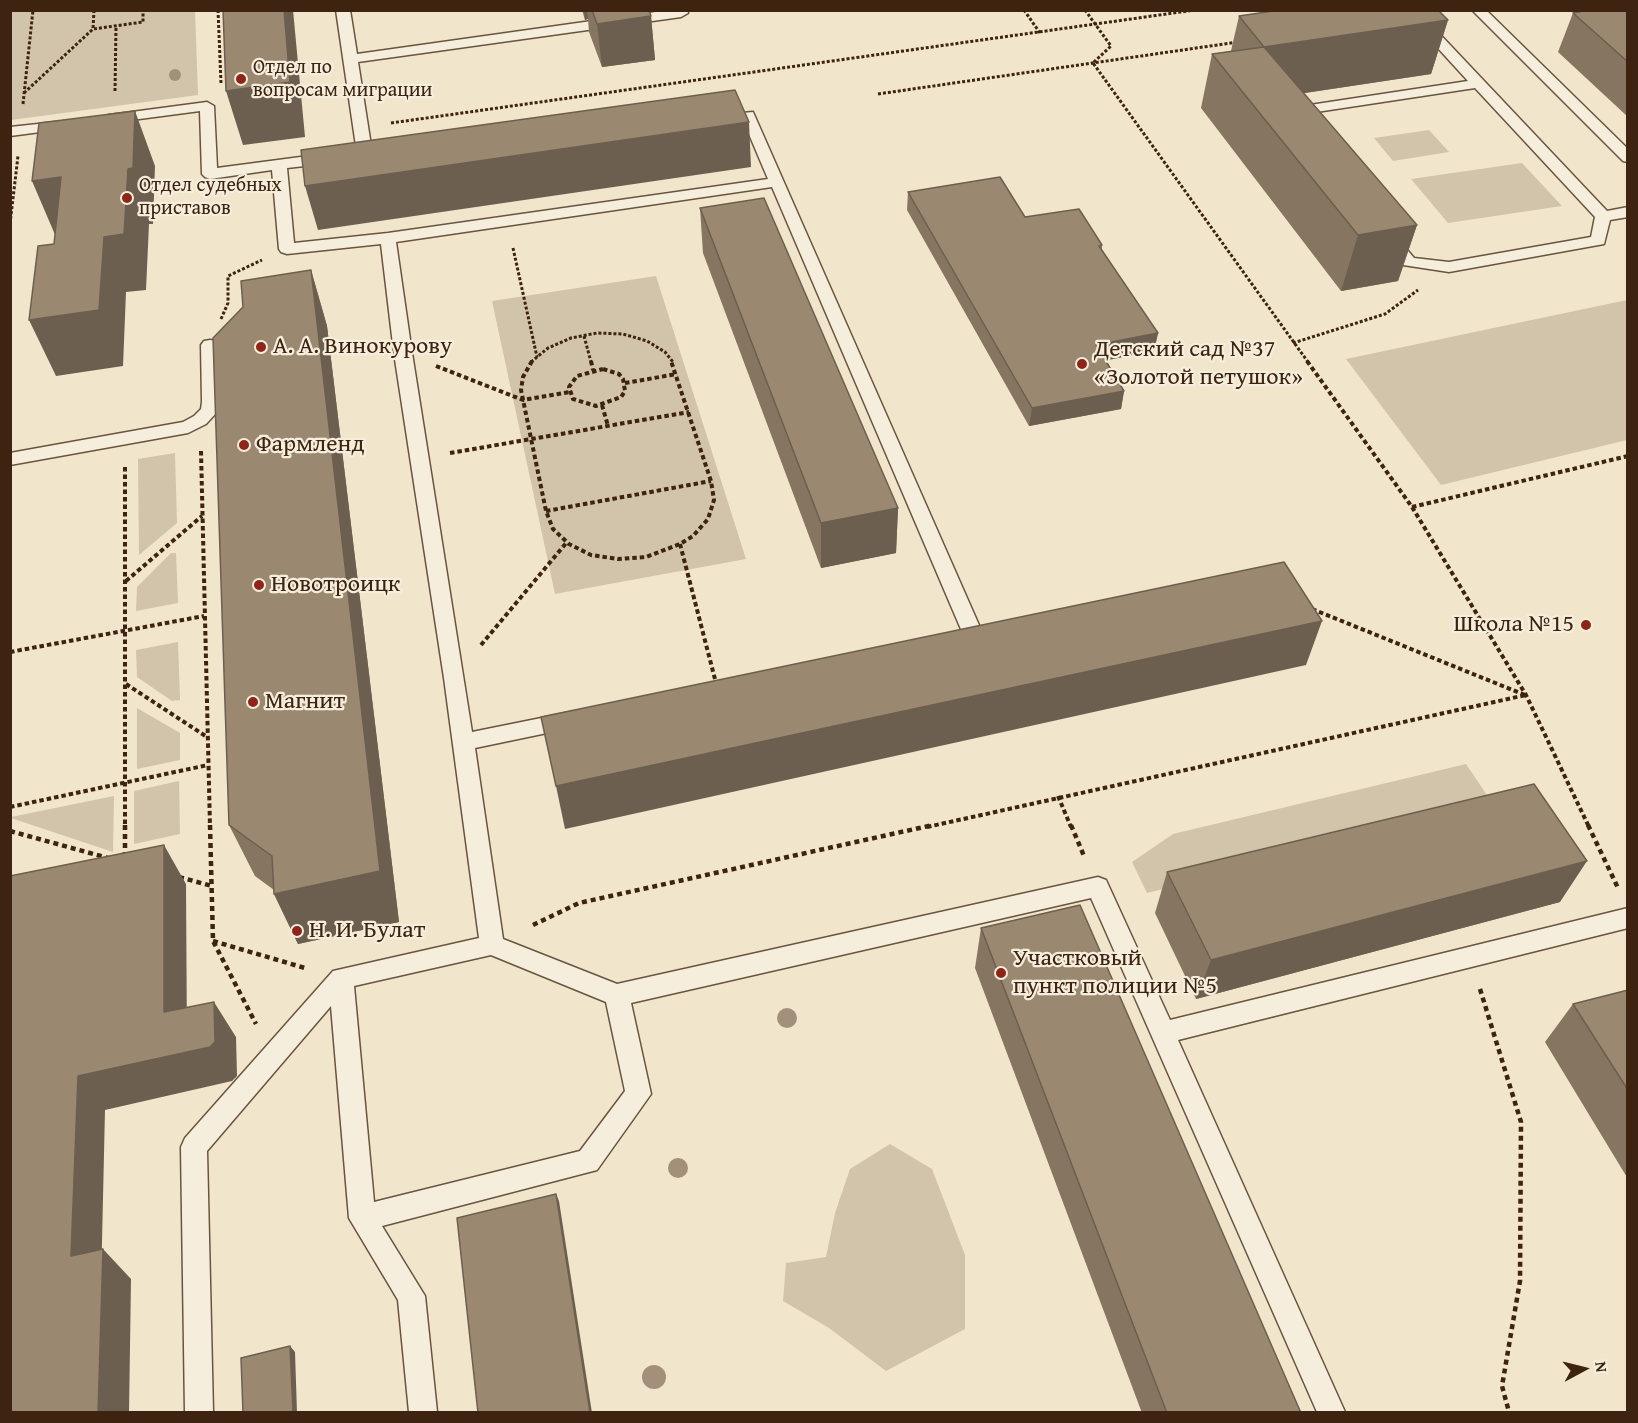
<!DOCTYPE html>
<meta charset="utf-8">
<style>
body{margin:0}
#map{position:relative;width:1638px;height:1423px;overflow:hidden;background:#f1e5cb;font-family:"Gentium Book Plus",serif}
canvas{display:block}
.frame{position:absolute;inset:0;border:12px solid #3d2310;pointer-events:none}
.north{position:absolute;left:1554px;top:1339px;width:60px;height:60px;-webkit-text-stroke:4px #f6eedd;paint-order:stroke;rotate:83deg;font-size:16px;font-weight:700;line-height:24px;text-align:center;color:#3d2310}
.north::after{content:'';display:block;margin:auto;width:21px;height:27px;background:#3d2310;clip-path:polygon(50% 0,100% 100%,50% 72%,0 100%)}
</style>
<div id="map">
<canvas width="1638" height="1423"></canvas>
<div class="frame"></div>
<div class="north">N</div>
</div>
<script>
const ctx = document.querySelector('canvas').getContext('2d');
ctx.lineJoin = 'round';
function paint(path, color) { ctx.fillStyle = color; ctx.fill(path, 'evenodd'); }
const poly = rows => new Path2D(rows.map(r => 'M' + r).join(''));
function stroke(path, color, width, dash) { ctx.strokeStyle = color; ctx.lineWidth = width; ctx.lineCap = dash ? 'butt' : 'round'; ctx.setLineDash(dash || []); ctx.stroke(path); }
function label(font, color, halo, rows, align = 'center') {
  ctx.font = font + ' "Gentium Book Plus",serif'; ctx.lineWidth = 4.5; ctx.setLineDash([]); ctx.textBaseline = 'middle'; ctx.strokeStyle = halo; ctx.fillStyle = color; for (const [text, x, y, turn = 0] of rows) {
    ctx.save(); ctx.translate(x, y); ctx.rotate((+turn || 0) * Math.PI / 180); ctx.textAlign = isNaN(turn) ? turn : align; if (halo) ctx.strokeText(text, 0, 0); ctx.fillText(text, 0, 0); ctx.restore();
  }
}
paint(poly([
 [10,11,195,11,198,95,11,120],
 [1429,130,1449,152,1393,161,1374,138],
 [1522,163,1562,206,1448,223,1411,179],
 [656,276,746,559,555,594,492,301],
 [1627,300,1627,440,1441,485,1346,359],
 [175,453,177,523,139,555,138,459],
 [171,553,176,553,178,603,136,611,137,587],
 [178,642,180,700,172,701,137,677,136,650],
 [137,708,180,733,180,760,137,769],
 [1466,764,1495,807,1147,893,1132,862,1173,834],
 [179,781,180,834,134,844,134,791],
 [114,796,113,852,11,818,11,817],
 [890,1144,932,1169,965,1255,965,1329,886,1371,829,1328,783,1301,786,1263,826,1257,835,1213,850,1169]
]), '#d2c4ab');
const lane = poly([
 [336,10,350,10,357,54,670,10,687,10,688,13,681,17,358,62,372,152,385,166,377,171,372,169,357,153,336,10],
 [1403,10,1417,10,1607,211,1628,207,1628,217,1610,220,1604,244,1449,272,1403,265,1379,236,1381,233,1393,233,1414,258,1449,262,1591,237,1595,217,1475,88,1290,116,1285,115,1283,112,1290,108,1468,81,1403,10],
 [1472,10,1486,10,1628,149,1628,162,1623,161,1472,10],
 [207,102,214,106,217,168,331,153,339,158,331,163,287,168,294,243,388,233,768,179,743,120,719,123,712,119,719,115,753,112,986,641,983,646,976,649,969,646,966,641,772,187,396,242,412,353,472,732,571,712,578,714,582,720,578,726,571,728,475,748,503,939,617,984,1098,877,1106,880,1170,1020,1628,908,1628,928,1178,1040,1345,1412,1317,1412,1091,898,631,1003,651,1094,597,1170,382,1226,425,1296,437,1412,409,1412,398,1300,349,1218,331,1006,207,1151,213,1412,185,1412,181,1147,185,1138,333,971,479,938,444,678,394,353,381,244,287,254,281,252,279,249,272,170,210,179,205,177,202,174,200,111,109,123,102,119,109,115,207,102],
 [491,955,606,1002,625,1091,580,1151,374,1202,354,986,491,955],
 [66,121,73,125,71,128,10,136,10,127,66,121],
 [210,340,216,341,219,345,220,402,218,411,206,424,188,433,10,465,10,453,183,422,194,416,201,409,202,402,201,345,204,341,210,340]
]);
stroke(lane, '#6a543f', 3);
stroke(poly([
 [94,10,93,29,143,22,143,10],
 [218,10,221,83],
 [1024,10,1040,33],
 [1085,10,1111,46,1093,63,1308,362],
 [115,91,116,26],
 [24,93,93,29],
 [878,94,1238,42],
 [23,104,33,10],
 [391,123,1195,10],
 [10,224,18,156],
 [513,248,537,357],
 [221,319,228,303,228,276,262,260],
 [584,336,591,362],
 [1293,343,1385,314,1418,290],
 [531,362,548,348,571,338,597,333,623,334,647,341,665,352,673,362]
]), '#3d2310', 3, [3, 2]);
stroke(poly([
 [532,361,523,377,521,390,546,511,553,529,569,544,591,555,618,559,646,557,680,544,693,536,708,519,714,500,711,481,671,361],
 [591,361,593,370],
 [1307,361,1412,507,1526,695,1589,827],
 [436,366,523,400,570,392],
 [603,369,619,374,623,379,625,391,621,397,596,406,573,399,569,387,577,376,603,369],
 [625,383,677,374],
 [602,405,608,426],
 [201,451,210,827],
 [450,453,689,412],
 [125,467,125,827],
 [1412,507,1628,456],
 [546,511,711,481],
 [680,544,716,683],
 [126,581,202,516],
 [1312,609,1525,695],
 [481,645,567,542],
 [10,652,204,616],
 [126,684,207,737],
 [1058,796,1071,827],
 [10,807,208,765],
 [927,827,1526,695]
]), '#3d2310', 4, [4.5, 3]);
stroke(poly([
 [125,825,125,856],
 [210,825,213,941,256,1024],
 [1071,825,1084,856],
 [1588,825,1618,888],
 [10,831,108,858],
 [179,877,212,886],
 [533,925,579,903,933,825],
 [213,941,305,968],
 [1480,989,1521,1122,1520,1281,1502,1386,1509,1412]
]), '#3d2310', 4.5, [5, 4]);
paint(lane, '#f6eedd');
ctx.fillStyle = '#a2907a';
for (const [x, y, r] of [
 [175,75,6],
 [787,1018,10],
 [678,1168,10],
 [654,1377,12]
]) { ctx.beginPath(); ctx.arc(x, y, r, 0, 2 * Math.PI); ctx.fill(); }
paint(poly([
 [582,10,649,10,651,16,655,60,602,67,589,32,588,19,585,20],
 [1628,11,1628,117,1558,52,1573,13],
 [1239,16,1448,20,1431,74,1304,93,1417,225,1398,281,1341,291,1201,108,1212,54,1231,51],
 [908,192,1025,217,1102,245,1102,250,1158,333,1154,351,1106,360,1124,391,1121,409,1029,426,907,210],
 [700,208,898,508,896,553,821,568,703,253],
 [311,270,327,326,399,922,298,944,274,894,274,890,255,876,229,825],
 [1167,872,1560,902,1196,999,1155,913],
 [981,928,1301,1413,1142,1413,975,968],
 [1628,990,1628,1179,1545,1042,1573,1004]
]), '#857561');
paint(poly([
 [284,10,293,10,305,137,243,145,226,91],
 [584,10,587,10,588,19,585,20],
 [651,16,655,60,602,67,597,24],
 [1448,20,1431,74,1252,101,1264,47],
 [135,111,155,166,153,224,149,224,146,290,126,292,123,366,56,376,29,320,104,237,128,169],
 [749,122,751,167,318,230,305,186],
 [61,177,56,237,32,181],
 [1417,225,1398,281,1341,291,1358,235],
 [311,270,327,326,399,922,298,944,274,894],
 [1158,333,1154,351,1093,363,1096,345],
 [1124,391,1121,409,1029,426,1032,408],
 [898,508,896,553,821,568,821,523],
 [1322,621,1306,665,565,829,556,786],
 [164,845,186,884,187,1048,164,1012],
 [1587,861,1560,902,1196,999,1211,960],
 [214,1002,236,1037,237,1076,232,1081,105,1110,101,1286,71,1256,78,1076],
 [556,1194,559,1201,592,1413,590,1413],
 [103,1249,131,1279,129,1413,98,1413],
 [290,1346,295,1352,297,1413,287,1413]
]), '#6c5f4f');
const building = poly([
 [223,10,284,10,290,82,226,91,223,10],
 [592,10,649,10,651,16,597,24,592,10],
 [1280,10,1438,10,1448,20,1264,47,1239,16,1280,10],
 [1589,10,1626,10,1628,11,1628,62,1573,13,1589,10],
 [1264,47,1417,225,1358,235,1212,54,1264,47],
 [735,90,749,122,305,186,301,150,735,90],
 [135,111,133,168,128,169,124,234,104,237,99,310,29,320,38,246,54,244,61,177,32,181,39,123,135,111],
 [1000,177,1025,217,1079,209,1102,245,1099,246,1158,333,1096,345,1124,391,1032,408,908,192,1000,177],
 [764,198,898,508,821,523,700,208,764,198],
 [311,270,380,871,274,894,272,856,229,825,213,338,243,307,241,281,311,270],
 [1284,562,1322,621,556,786,541,717,1284,562],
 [1534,784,1587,861,1211,960,1167,872,1534,784],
 [164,845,164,1012,214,1002,215,1042,210,1047,78,1076,71,1256,103,1249,98,1413,10,1413,10,876,164,845],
 [1080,905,1301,1413,1167,1413,981,928,1080,905],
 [1628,990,1628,1090,1573,1004,1628,990],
 [556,1194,590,1413,478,1413,457,1218,556,1194],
 [290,1346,293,1411,287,1413,243,1413,241,1358,290,1346]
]);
paint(building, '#9b8871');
stroke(building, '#6c5f4f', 1.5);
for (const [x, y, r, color] of [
 [241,79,6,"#8f2418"],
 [127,198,6,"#8f2418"],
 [261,347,6,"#8f2418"],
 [1082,364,6,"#8f2418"],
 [244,445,6,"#8f2418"],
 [259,585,6,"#8f2418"],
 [1586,625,6,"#8f2418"],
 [253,702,6,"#8f2418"],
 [297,931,6,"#8f2418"],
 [1001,973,6,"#8f2418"]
]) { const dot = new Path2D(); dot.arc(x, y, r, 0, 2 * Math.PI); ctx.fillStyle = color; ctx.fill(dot); stroke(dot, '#f6eedd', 2); }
label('20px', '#3d2310', '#f6eedd', [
 ["Отдел по",253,68],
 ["вопросам миграции",253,91],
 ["Отдел судебных",139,186],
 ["приставов",139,209]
], 'left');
label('24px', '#3d2310', '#f6eedd', [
 ["А. А. Винокурову",273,347],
 ["Детский сад №37",1094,350],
 ["«Золотой петушок»",1094,378],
 ["Фармленд",256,445],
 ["Новотроицк",271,585],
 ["Школа №15",1574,625,"right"],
 ["Магнит",265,702],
 ["Н. И. Булат",309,931],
 ["Участковый",1013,959],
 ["пункт полиции №5",1013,987]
], 'left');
</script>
